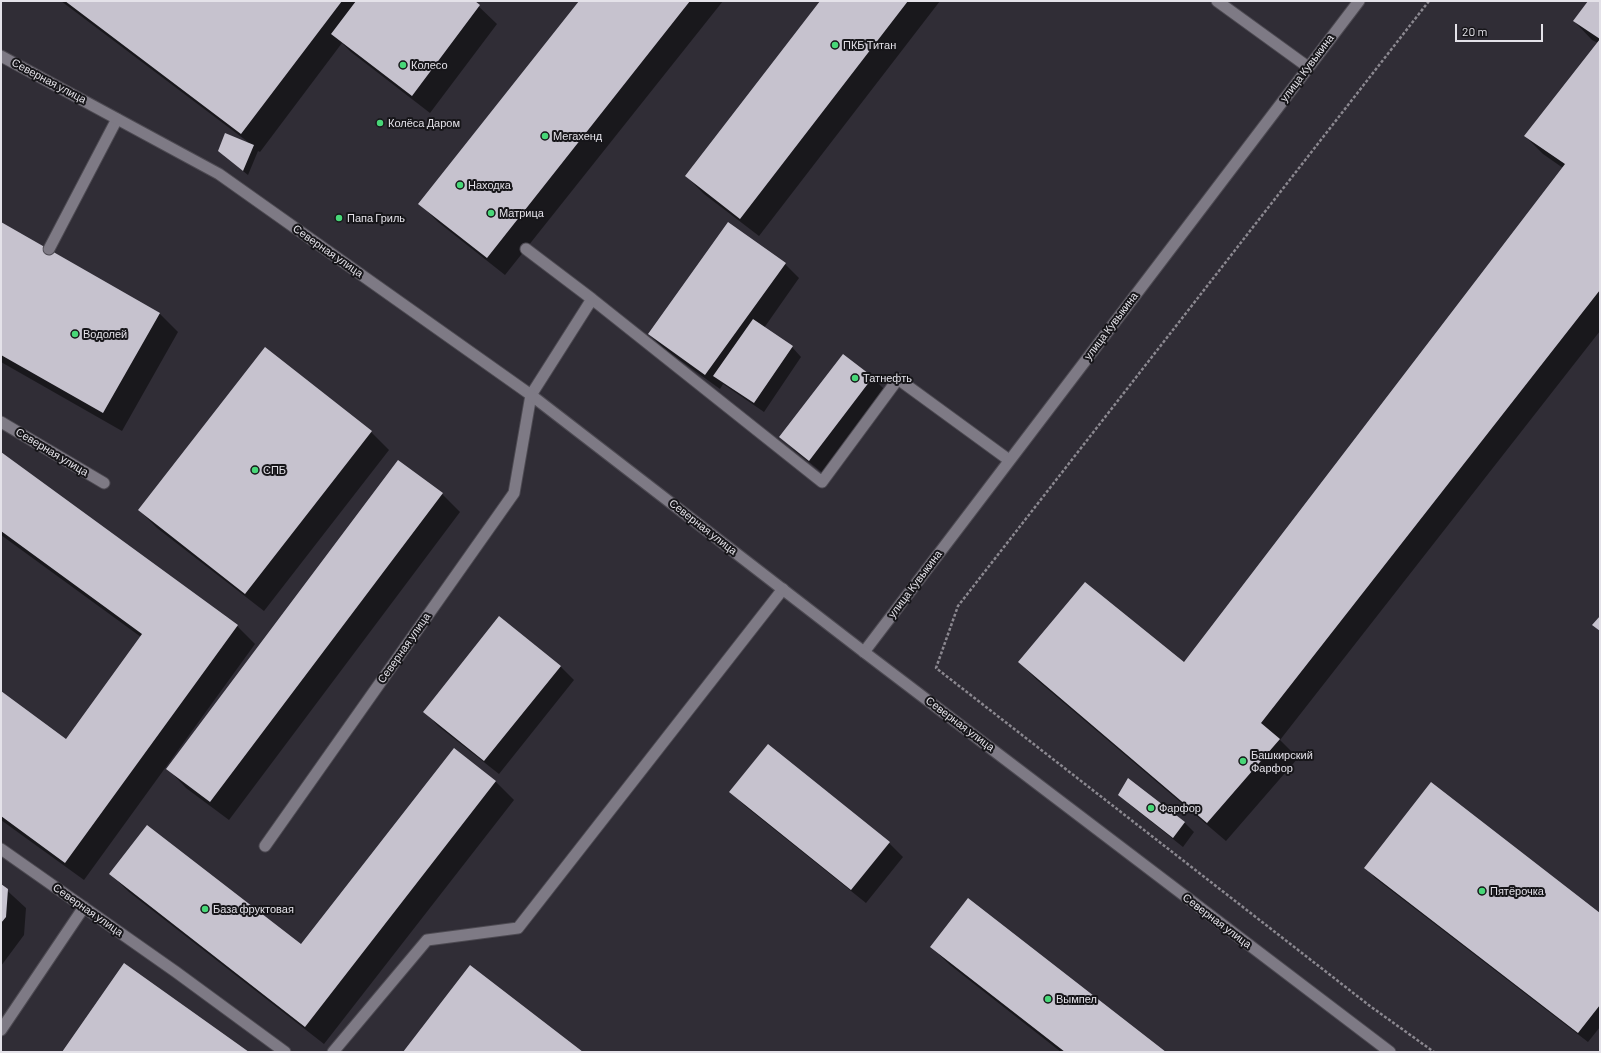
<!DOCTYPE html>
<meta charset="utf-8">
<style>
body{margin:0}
#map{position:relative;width:1601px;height:1053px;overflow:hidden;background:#302d36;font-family:Barlow,sans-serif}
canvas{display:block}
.frame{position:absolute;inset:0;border:2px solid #e4e2e9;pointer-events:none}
.scale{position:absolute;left:1455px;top:24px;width:88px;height:18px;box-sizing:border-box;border:2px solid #e4e2e9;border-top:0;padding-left:5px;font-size:12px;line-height:14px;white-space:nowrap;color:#e4e2e9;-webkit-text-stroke:3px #17161a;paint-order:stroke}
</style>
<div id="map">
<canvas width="1601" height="1053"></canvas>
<div class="frame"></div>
<div class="scale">20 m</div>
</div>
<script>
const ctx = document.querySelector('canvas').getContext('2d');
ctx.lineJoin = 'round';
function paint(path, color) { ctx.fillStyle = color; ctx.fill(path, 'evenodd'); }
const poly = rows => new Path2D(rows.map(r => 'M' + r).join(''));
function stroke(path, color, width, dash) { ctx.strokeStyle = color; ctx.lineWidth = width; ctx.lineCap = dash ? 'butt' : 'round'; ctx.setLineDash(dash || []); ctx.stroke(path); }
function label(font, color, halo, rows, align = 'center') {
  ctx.font = font + ' Barlow,sans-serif'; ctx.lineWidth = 4; ctx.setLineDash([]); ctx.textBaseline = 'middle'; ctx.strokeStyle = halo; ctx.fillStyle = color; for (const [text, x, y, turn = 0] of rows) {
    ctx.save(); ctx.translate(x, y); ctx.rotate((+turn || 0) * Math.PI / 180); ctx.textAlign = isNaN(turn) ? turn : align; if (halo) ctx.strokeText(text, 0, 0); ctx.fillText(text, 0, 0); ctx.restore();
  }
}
paint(poly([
 [61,1,473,1,497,24,430,113,351,52,342,43,260,152,258,151,248,175,224,156,248,142],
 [580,1,723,1,505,275,438,222,420,204],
 [821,1,940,1,759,236,704,194,686,176],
 [1589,1,1600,1,1600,331,1280,740,1298,758,1226,841,1037,680,1019,662,1184,663,1563,168,1543,154,1525,136,1598,43,1592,40,1574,21],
 [1,223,160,314,178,332,122,431,1,362],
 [785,264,799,278,764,328,792,347,801,357,764,412,723,384,720,389,663,348,649,334],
 [872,377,886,391,824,474,795,451,781,437],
 [371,432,389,450,264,611,157,528,139,510],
 [1,453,237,626,255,644,84,880,1,820,1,693,66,740,141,637,1,535],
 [442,494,460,512,229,820,186,788,168,769],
 [560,666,574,680,499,774,438,726,424,711],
 [454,749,496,782,514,800,324,1044,129,892,110,874,301,946],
 [1128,780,1185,823,1194,832,1183,847,1129,804,1119,795],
 [731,792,889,843,903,857,866,903,745,806],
 [1366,868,1600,914,1600,1027,1588,1042,1375,878],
 [1,885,26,908,24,935,1,966],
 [931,947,1164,1052,1061,1052,950,965]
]), '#0007');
paint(poly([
 [65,1,342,1,241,134],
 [356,1,475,1,480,5,412,96,331,34],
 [579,1,690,1,487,258,418,204],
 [820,1,908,1,740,219,685,176],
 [1588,1,1600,1,1600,39,1573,21],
 [1600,39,1600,290,1261,723,1280,739,1207,823,1018,662,1085,582,1184,662,1565,164,1524,136],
 [225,133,254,145,243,171,218,151],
 [1,222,160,313,103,413,1,355],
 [728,222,786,263,705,375,648,334],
 [753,319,793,346,754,403,713,376],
 [265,347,372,431,245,594,138,510],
 [843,354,873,377,809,461,779,437],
 [1,452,238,625,65,863,1,816,1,691,66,739,142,634,1,531],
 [398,460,443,493,210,802,166,769],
 [499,616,561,666,484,761,423,712],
 [1600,616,1600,631,1592,625],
 [768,744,890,842,851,890,729,792],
 [454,748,496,781,305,1027,109,874,147,825,301,944],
 [1128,778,1185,822,1173,838,1118,795],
 [1431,782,1600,913,1600,1005,1578,1033,1364,868],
 [1,884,8,889,6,917,1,923],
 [968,898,1166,1052,1065,1052,930,947],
 [124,963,249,1052,62,1052],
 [470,965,583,1052,403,1052]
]), '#c6c2ce');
const service = poly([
 [1217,1,1308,67],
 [526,249,592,299,822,482,898,379,1009,460],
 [1,422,104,483],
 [265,846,514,493,531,395,592,299],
 [1,849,176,972,285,1052],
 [1,1030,84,907],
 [333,1052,427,940,518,928,783,589]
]);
const minor = poly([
 [49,249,117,119]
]);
const tertiary = poly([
 [864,652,1359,1]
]);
const secondary = poly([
 [1,56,219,174,531,395,864,652,1390,1052]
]);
stroke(service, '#4d4a52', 13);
stroke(minor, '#4d4a52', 13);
stroke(tertiary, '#4d4a52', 13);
stroke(secondary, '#4d4a52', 13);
stroke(poly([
 [1429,1,958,606,936,668,1370,1006,1434,1052]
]), '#8b8890', 2.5, [3, 2]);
stroke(service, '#7e7a85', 11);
stroke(minor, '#7e7a85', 11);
stroke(tertiary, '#7e7a85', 11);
stroke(secondary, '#7e7a85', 11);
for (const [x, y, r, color] of [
 [835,45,4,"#48d778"],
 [403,65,4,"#48d778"],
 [380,123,4,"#48d778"],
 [545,136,4,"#48d778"],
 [460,185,4,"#48d778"],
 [491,213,4,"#48d778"],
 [339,218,4,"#48d778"],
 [75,334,4,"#48d778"],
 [855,378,4,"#48d778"],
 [255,470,4,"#48d778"],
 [1243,761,4,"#48d778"],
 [1151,808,4,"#48d778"],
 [1482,891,4,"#48d778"],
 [205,909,4,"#48d778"],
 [1048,999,4,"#48d778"]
]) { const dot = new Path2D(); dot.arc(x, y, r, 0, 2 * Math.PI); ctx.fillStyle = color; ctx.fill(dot); stroke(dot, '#17161a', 1.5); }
label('11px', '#e4e2e9', '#17161a', [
 ["ПКБ Титан",843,45],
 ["Колесо",411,65],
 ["Колёса Даром",388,123],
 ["Мегахенд",553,136],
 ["Находка",468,185],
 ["Матрица",499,213],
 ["Папа Гриль",347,218],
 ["Водолей",83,334],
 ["Татнефть",863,378],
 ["СПБ",263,470],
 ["Башкирский",1251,755],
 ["Фарфор",1251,768],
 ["Фарфор",1159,808],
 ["Пятёрочка",1490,891],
 ["База фруктовая",213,909],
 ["Вымпел",1056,999]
], 'left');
label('11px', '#e4e2e9', '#17161a', [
 ["улица Кувыкина",1307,68,-53],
 ["Северная улица",49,81,28],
 ["Северная улица",328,251,35],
 ["улица Кувыкина",1111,326,-53],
 ["Северная улица",52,452,31],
 ["Северная улица",703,527,38],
 ["улица Кувыкина",915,584,-53],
 ["Северная улица",404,648,-55],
 ["Северная улица",960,724,37],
 ["Северная улица",88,910,35],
 ["Северная улица",1217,921,37]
]);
</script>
